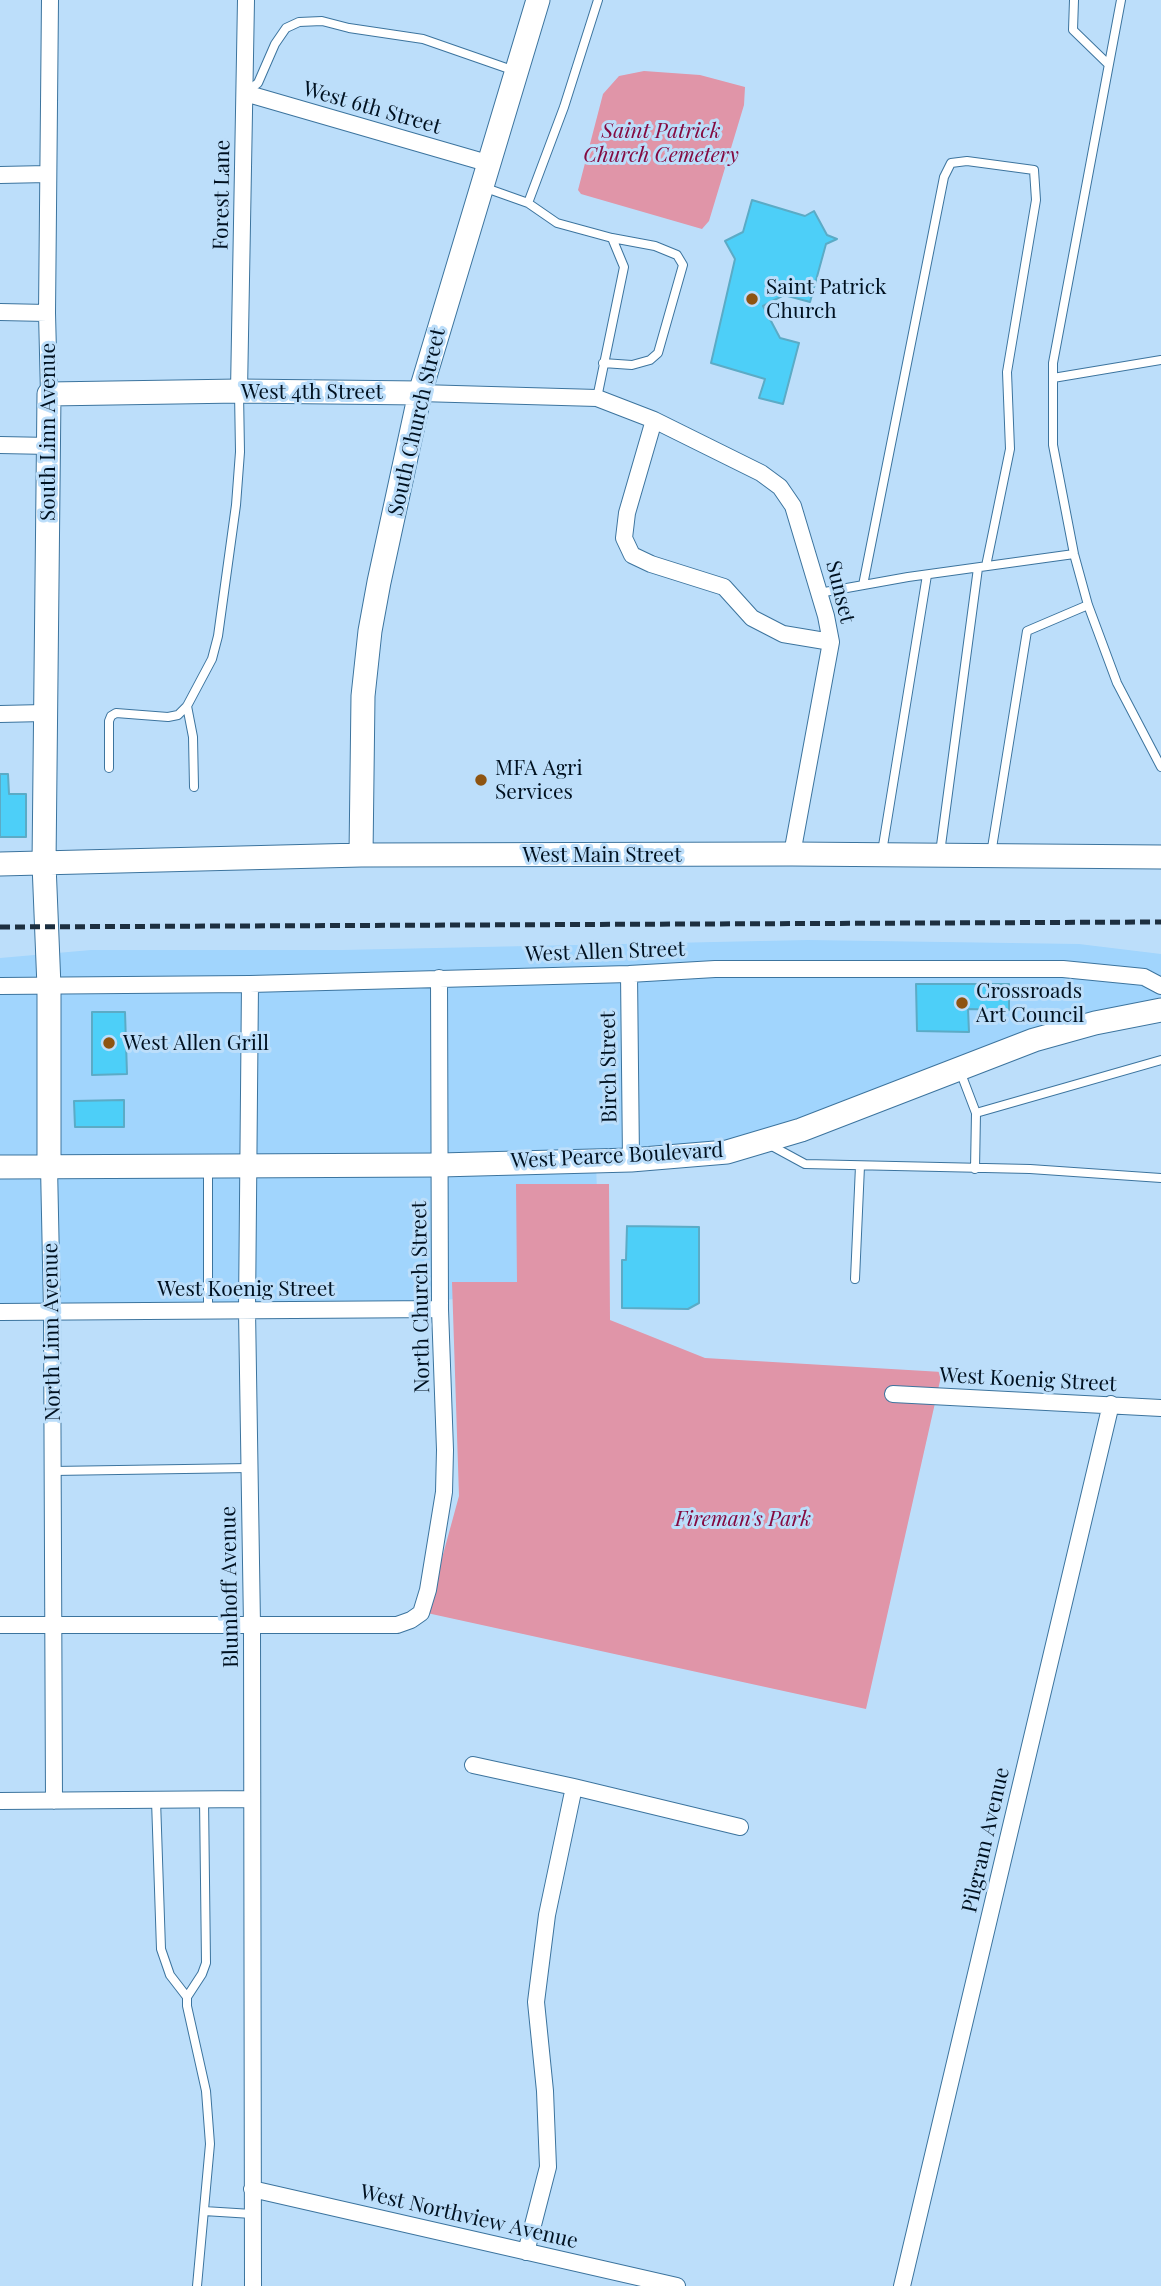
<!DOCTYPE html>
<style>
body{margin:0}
canvas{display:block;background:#bcdefa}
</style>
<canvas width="1161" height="2286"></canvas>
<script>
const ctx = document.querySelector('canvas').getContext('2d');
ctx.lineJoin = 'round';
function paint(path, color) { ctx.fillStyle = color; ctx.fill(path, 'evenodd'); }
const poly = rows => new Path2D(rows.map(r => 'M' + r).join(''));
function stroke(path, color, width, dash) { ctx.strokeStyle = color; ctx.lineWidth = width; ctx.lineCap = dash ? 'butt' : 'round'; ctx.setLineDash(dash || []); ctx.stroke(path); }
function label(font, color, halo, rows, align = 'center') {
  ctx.font = font + ' "Playfair Display",serif'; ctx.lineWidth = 6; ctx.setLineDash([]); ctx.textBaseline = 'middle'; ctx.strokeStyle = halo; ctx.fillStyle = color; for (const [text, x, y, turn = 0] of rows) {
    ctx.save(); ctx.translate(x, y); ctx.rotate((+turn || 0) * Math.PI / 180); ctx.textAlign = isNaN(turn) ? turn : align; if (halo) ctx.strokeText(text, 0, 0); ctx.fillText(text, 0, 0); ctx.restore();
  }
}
paint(poly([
 [808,940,1079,944,1161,954,1161,1010,1034,1040,801,1130,596,1161,600,1291,440,1300,0,1313,0,958,91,950,342,950]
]), '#a1d5fd');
paint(poly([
 [644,71,700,75,745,87,744,105,709,221,702,229,581,194,578,190,603,94,619,76],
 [516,1184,609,1184,610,1320,705,1358,942,1372,866,1709,427,1613,459,1496,452,1282,517,1282]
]), '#e095a8');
const building = poly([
 [752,200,805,216,814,211,827,235,837,239,826,244,810,302,784,295,763,306,780,338,799,343,783,404,759,398,765,379,711,363,735,259,725,241,743,232,752,200],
 [0,774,8,774,9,794,26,794,26,837,0,837,0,774],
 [916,984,1009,984,1009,1010,968,1009,969,1032,917,1031,916,984],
 [92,1012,125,1012,127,1074,92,1075,92,1012],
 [124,1100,124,1127,75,1127,74,1101,124,1100],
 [627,1226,699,1227,699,1303,688,1309,622,1308,622,1260,626,1260,627,1226]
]);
paint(building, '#4dcff8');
stroke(building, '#5babc6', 2);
const lane = poly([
 [1074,0,1073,30,1108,64],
 [1121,0,1053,363,1053,445,1074,554,1088,605,1117,683,1161,767],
 [245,93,258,83,275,44,286,28,299,22,322,21,349,28,423,39,515,71],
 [483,187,528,203,557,223,612,238,624,267,597,398],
 [528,203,564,107,598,0],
 [603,363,632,365,650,360,658,353,683,265,677,255,655,246,612,238],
 [1053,378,1161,360],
 [863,585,944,177,951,163,967,161,1034,170,1036,200,1007,372,1010,449,986,566],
 [819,593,908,577,1074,554],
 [187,706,193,737,194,787],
 [109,768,109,721,111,716,116,713,168,717,178,715,187,706,212,659,218,636,236,505,240,452,239,392],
 [882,852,927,575],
 [940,853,978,568],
 [991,854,1027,631,1088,605],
 [960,1071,976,1113,1161,1060],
 [770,1145,805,1164,1030,1169,1161,1178],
 [975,1169,976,1113],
 [208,1170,208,1310],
 [855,1279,860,1166],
 [53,1471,250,1468],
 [156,1800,161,1949,170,1975,187,1997],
 [204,2211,252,2214],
 [197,2286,210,2144,206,2091,187,2006,187,1997,202,1974,206,1963,204,1799]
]);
const street = poly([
 [245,93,487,163],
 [0,175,47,174],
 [0,312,47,313],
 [239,391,246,0],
 [420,393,597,398,654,420,761,473,780,487,793,506,826,616,831,642,792,854],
 [49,394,47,313,50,0],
 [654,420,627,513,624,538,632,555,651,564,724,587,752,618,783,634,831,642],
 [0,445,50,446],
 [0,714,44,713],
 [629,974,631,1160],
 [250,984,247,1310,252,1625,253,2286],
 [0,986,250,984,629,974,715,969,1063,969,1144,977,1161,986],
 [49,1166,52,1311,54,1801],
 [0,1312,440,1309],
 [893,1394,1161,1408],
 [0,1625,397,1625,411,1620,421,1613,428,1590,444,1492,445,1450,440,1309,439,978],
 [473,1765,574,1787,740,1827],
 [0,1801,252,1799],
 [252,2189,677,2286],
 [526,2252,548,2167,545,2091,536,2002,547,1915,574,1787],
 [902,2286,1111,1404]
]);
const secondary = poly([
 [361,855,363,696,370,631,379,582,420,393,538,0],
 [0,864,361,855,792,854,1161,857],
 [49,1166,49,987,44,864,49,394,239,391,420,393],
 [0,1167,440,1165,631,1160,727,1152,801,1130,1034,1040,1095,1023,1161,1010]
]);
stroke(lane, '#3c749e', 10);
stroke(street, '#3c749e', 18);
stroke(secondary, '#3c749e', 25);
stroke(lane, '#fff', 8);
stroke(street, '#fff', 16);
stroke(secondary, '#fff', 23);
stroke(poly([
 [0,927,1161,922]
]), '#1c2f40', 5, [10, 5]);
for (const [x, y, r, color] of [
 [752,299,7,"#8e5411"],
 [481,780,7,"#8e5411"],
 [962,1003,7,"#8e5411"],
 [109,1043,7,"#8e5411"]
]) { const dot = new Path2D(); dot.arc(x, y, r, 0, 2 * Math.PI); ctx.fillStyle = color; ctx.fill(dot); stroke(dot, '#bcdefa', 2.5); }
label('21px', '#001120', '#bcdefa', [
 ["West 6th Street",372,108,16],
 ["Forest Lane",222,195,-89],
 ["West 4th Street",312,392],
 ["South Church Street",417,422,-77],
 ["South Linn Avenue",48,432,-90],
 ["Sunset",840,592,76],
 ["West Main Street",602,855],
 ["West Allen Street",605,952,-2],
 ["Birch Street",609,1067,-91],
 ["West Pearce Boulevard",617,1156,-3],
 ["West Koenig Street",246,1289],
 ["North Church Street",421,1297,-91],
 ["North Linn Avenue",52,1332,-91],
 ["West Koenig Street",1028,1380,3],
 ["Blumhoff Avenue",230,1587,-91],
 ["Pilgram Avenue",986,1840,-77],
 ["West Northview Avenue",469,2217,13]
]);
label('italic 21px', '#840a40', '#bcdefa', [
 ["Saint Patrick",661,131],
 ["Church Cemetery",661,155],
 ["Fireman's Park",743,1519]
]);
label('21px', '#001120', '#bcdefa', [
 ["Saint Patrick",766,287],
 ["Church",766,311],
 ["MFA Agri",495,768],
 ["Services",495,792],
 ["Crossroads",976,991],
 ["Art Council",976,1015],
 ["West Allen Grill",123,1043]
], 'left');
</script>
